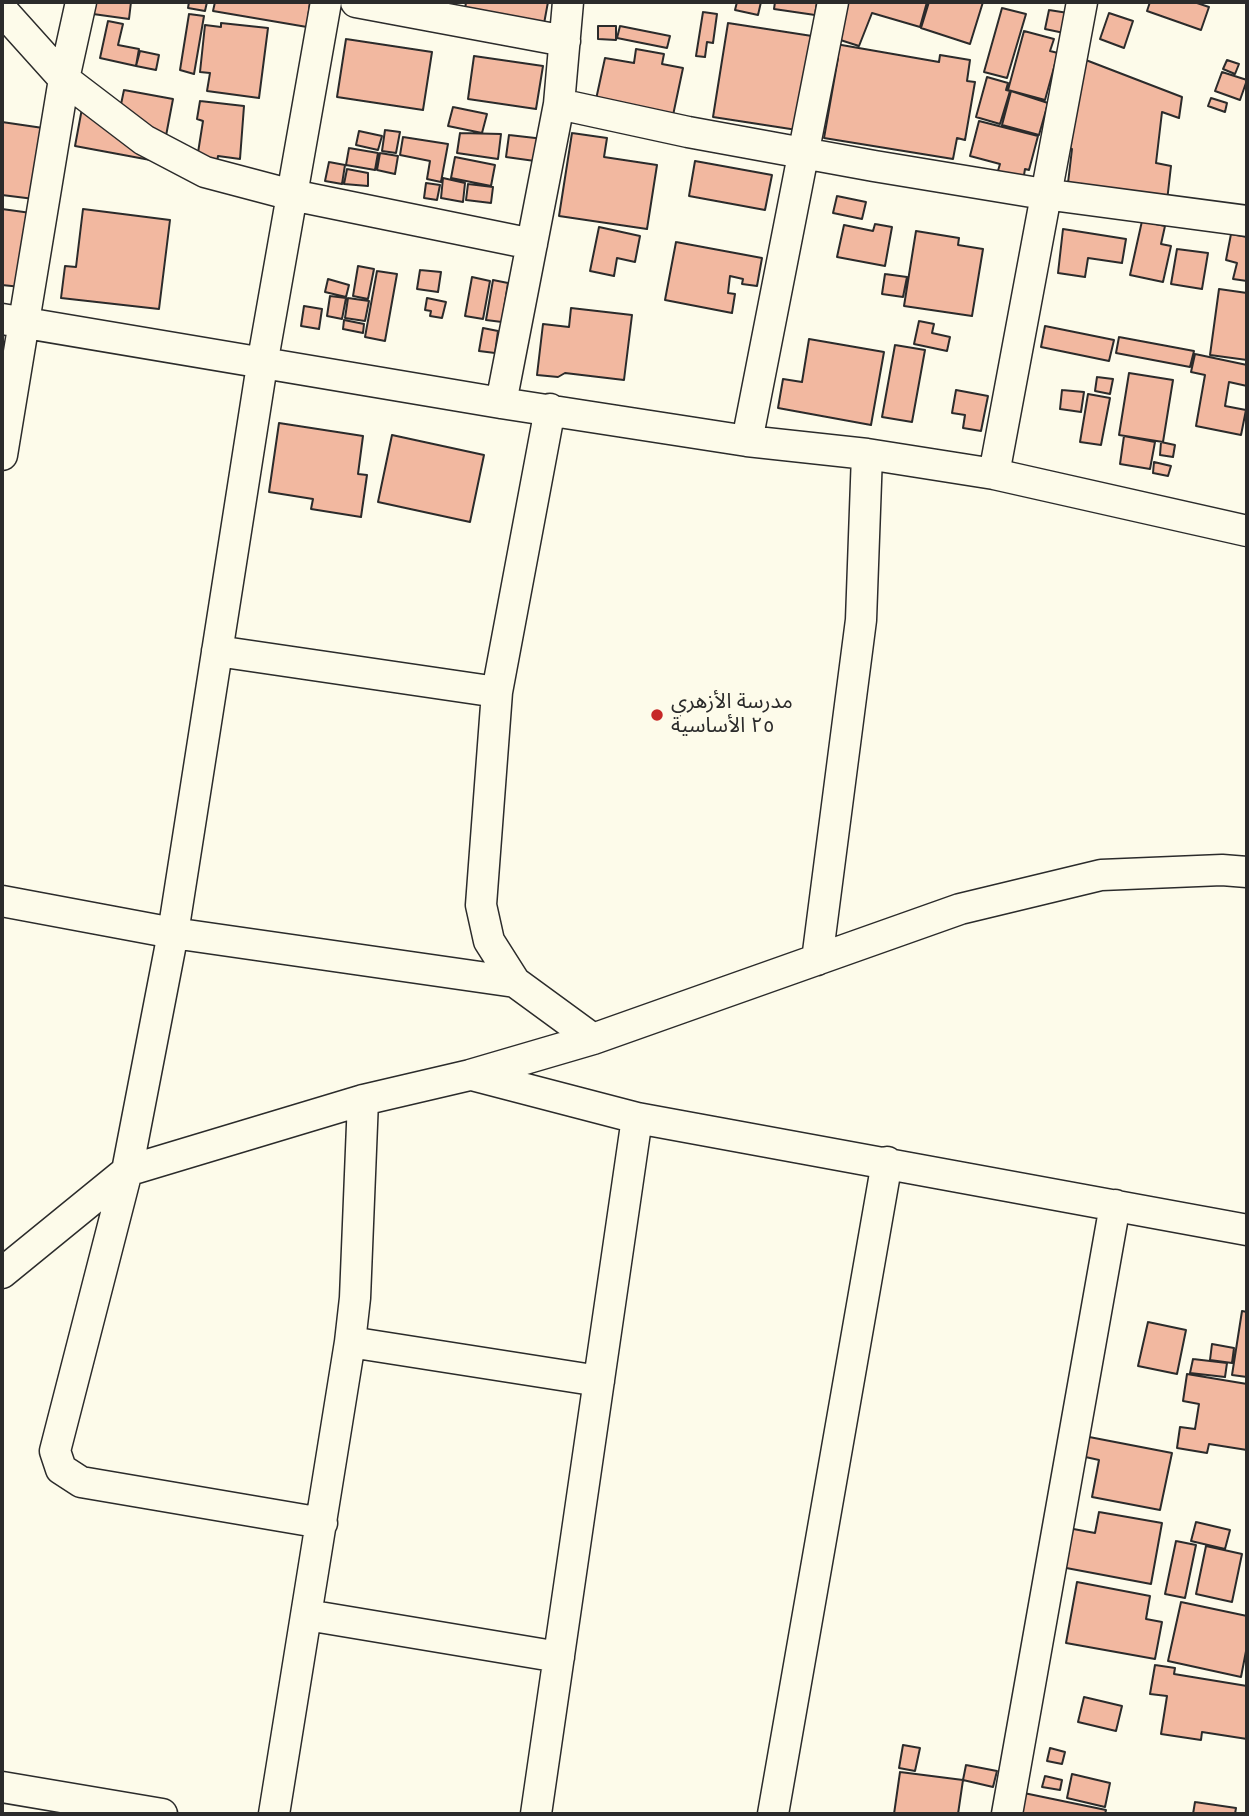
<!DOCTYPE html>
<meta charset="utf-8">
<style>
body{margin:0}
#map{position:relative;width:1249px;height:1816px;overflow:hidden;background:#fdfbea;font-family:"Nunito Sans",sans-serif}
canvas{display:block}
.frame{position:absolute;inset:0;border:4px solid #2b2b2b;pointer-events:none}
</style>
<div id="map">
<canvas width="1249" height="1816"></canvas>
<div class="frame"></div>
</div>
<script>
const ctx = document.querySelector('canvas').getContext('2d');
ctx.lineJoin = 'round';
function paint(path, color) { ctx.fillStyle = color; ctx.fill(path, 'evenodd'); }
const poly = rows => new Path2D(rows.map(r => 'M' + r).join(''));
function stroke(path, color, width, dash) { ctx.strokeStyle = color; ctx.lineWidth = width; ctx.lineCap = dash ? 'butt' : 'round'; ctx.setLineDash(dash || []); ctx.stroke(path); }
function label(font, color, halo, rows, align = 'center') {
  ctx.font = font + ' "Nunito Sans","Noto Sans Arabic",sans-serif'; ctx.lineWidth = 5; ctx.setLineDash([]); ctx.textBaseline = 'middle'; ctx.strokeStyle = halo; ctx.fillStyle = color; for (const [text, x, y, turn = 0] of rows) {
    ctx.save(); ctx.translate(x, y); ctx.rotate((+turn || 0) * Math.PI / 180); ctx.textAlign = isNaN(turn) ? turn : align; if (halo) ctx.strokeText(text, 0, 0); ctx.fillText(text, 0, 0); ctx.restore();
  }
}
const building = poly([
 [95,2,131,2,129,19,93,14,95,2],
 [189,2,207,2,205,11,188,8,189,2],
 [215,2,310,2,307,27,213,11,215,2],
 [466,2,548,2,543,29,464,17,466,2],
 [737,2,761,2,758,15,735,10,737,2],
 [775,2,817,2,815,15,774,9,775,2],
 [841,2,927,2,920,27,872,13,859,46,831,37,841,2],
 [929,2,983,2,970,44,921,28,929,2],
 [1150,2,1194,2,1209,7,1201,30,1147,11,1150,2],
 [1002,8,1026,14,1007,78,984,72,1002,8],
 [1049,10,1068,13,1064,33,1045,29,1049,10],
 [703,12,717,14,713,43,707,42,705,57,696,56,703,12],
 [1109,13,1133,21,1124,48,1100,39,1109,13],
 [189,14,204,16,194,74,180,70,189,14],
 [108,21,123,24,118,45,139,49,136,66,100,58,108,21],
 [221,23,268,28,259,98,207,91,210,73,200,72,205,25,221,27,221,23],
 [728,23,812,36,797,130,713,117,728,23],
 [598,26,616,26,616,40,598,39,598,26],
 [620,26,670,36,667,48,617,38,620,26],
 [1024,31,1054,39,1050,51,1058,53,1045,100,1008,90,1024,31],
 [346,39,432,52,423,110,337,97,346,39],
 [830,43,939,62,940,55,970,60,967,81,975,82,965,140,957,138,953,159,824,138,838,58,828,56,830,43],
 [636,49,664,54,662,64,683,68,672,120,595,104,605,58,634,63,636,49],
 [140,51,159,55,156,70,136,66,140,51],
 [474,56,543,66,536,109,468,99,474,56],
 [1078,57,1182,97,1179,118,1162,112,1156,163,1171,166,1167,201,1068,183,1072,149,1063,146,1078,57],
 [1227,60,1239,64,1235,74,1223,69,1227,60],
 [1222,72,1247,80,1240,100,1215,91,1222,72],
 [987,77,1008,83,1006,90,1010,91,1000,124,976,117,987,77],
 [124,90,173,99,161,162,75,146,83,103,120,109,124,90],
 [1011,91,1048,103,1039,135,1002,125,1011,91],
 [1211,98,1227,103,1225,112,1208,106,1211,98],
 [200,101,244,106,240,159,218,156,217,162,197,159,203,121,197,119,200,101],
 [453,107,487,114,482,133,448,126,453,107],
 [979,121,1038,136,1029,170,1025,169,1023,181,997,174,1000,164,970,156,979,121],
 [2,122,43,128,34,199,2,195,2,122],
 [385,130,400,132,396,153,382,151,385,130],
 [359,131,382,136,378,150,356,145,359,131],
 [460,133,501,134,498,159,457,153,460,133],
 [572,133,607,138,604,157,657,165,647,229,559,216,572,133],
 [509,135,544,139,542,162,506,157,509,135],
 [403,137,448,144,441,182,427,179,430,161,400,155,403,137],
 [349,148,378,153,375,170,346,165,349,148],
 [380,153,398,156,395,174,377,170,380,153],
 [455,157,495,165,491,186,451,178,455,157],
 [695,161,772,175,765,210,689,196,695,161],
 [329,162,345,165,342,184,325,181,329,162],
 [347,169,368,173,368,186,344,184,347,169],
 [443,178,465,183,463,202,441,198,443,178],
 [426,183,440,185,437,200,424,198,426,183],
 [468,184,493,187,491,203,466,200,468,184],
 [837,196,866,202,862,219,833,213,837,196],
 [2,209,31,213,21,287,2,285,2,209],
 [83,209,170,220,159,309,61,298,65,266,76,267,83,209],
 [1142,221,1165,226,1161,244,1171,246,1163,282,1130,275,1142,221],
 [875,224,892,227,885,266,837,257,844,225,873,231,875,224],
 [599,227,640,236,635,262,617,258,614,276,590,271,599,227],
 [1063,229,1126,239,1122,263,1088,258,1085,277,1058,273,1063,229],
 [916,231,959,238,958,245,983,249,972,316,904,306,916,231],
 [1231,234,1247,237,1247,281,1233,279,1237,263,1226,260,1231,234],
 [676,242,762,258,757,286,742,284,743,279,730,276,728,293,735,294,732,313,665,300,676,242],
 [1177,249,1208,253,1202,289,1171,284,1177,249],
 [358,266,374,269,368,299,353,296,358,266],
 [420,270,441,272,438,292,417,289,420,270],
 [377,271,397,274,385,341,365,337,377,271],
 [885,274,907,277,903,297,882,294,885,274],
 [472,277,490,281,483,319,465,316,472,277],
 [328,279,349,285,346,297,325,292,328,279],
 [493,280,508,283,502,322,486,320,493,280],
 [1219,289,1247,293,1247,360,1210,355,1219,289],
 [330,296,346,298,342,319,327,316,330,296],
 [348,298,369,301,365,321,345,318,348,298],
 [427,298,446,302,442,318,430,316,431,311,425,310,427,298],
 [304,306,322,309,319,329,301,326,304,306],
 [571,308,632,315,624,380,565,373,558,377,537,375,543,324,569,327,571,308],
 [344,320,364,324,363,333,343,329,344,320],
 [919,321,934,324,932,333,950,337,947,351,914,344,919,321],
 [1045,326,1114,340,1109,361,1041,347,1045,326],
 [483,328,498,331,495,353,479,351,483,328],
 [1119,337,1194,351,1190,367,1116,353,1119,337],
 [809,339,884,352,871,425,778,408,783,379,802,382,809,339],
 [895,345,925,350,912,422,882,417,895,345],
 [1195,354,1247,365,1247,386,1229,382,1225,406,1246,410,1241,435,1196,426,1205,375,1191,372,1195,354],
 [1129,373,1173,380,1163,442,1119,435,1129,373],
 [1097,377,1113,379,1110,394,1095,391,1097,377],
 [956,390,988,396,981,431,963,428,965,415,952,413,956,390],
 [1062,390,1084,392,1081,412,1060,409,1062,390],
 [1088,394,1110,398,1101,445,1080,442,1088,394],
 [279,423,363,436,358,474,367,475,361,517,311,509,313,499,269,492,279,423],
 [392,435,484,455,470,522,378,502,392,435],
 [1124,436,1155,442,1150,469,1120,464,1124,436],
 [1161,442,1175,445,1173,457,1160,455,1161,442],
 [1154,462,1171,466,1168,476,1153,473,1154,462],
 [1242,1311,1247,1312,1247,1377,1232,1375,1242,1311],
 [1148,1322,1186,1330,1177,1374,1138,1366,1148,1322],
 [1212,1344,1234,1348,1232,1363,1210,1360,1212,1344],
 [1193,1359,1227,1363,1225,1377,1190,1373,1193,1359],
 [1187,1374,1247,1384,1247,1450,1209,1444,1207,1453,1177,1448,1180,1427,1195,1429,1199,1404,1183,1401,1187,1374],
 [1084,1436,1172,1453,1160,1510,1092,1497,1099,1460,1081,1456,1084,1436],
 [1099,1512,1162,1523,1151,1584,1061,1567,1068,1528,1095,1533,1099,1512],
 [1196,1522,1230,1530,1225,1549,1191,1541,1196,1522],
 [1176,1541,1196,1545,1185,1598,1165,1594,1176,1541],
 [1206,1546,1242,1554,1232,1602,1196,1594,1206,1546],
 [1077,1582,1150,1596,1146,1619,1162,1622,1155,1659,1066,1643,1077,1582],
 [1181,1602,1247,1616,1247,1614,1247,1646,1241,1677,1168,1661,1181,1602],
 [1155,1665,1175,1668,1174,1674,1247,1686,1247,1739,1202,1732,1201,1740,1161,1734,1167,1696,1150,1694,1155,1665],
 [1084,1697,1122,1706,1116,1731,1078,1722,1084,1697],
 [903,1745,920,1748,915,1771,899,1768,903,1745],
 [1050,1748,1065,1752,1062,1764,1047,1761,1050,1748],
 [966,1765,997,1771,993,1787,963,1780,966,1765],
 [900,1772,963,1780,958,1814,894,1814,900,1772],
 [1072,1774,1110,1783,1105,1807,1067,1798,1072,1774],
 [1045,1776,1062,1780,1060,1790,1042,1787,1045,1776],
 [1019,1792,1106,1810,1105,1814,1015,1814,1019,1792],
 [1195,1802,1236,1808,1235,1814,1193,1814,1195,1802]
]);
paint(building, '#f2b8a0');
stroke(building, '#2b2b2b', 2);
const street = poly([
 [356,2,565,41],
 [2,10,64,79,144,140,205,172,292,195,532,244],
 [559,104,688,132,874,166,1044,194,1247,221],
 [2,319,501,403,747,441,867,454,994,474,1247,531],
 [501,403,559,104,568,2],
 [550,409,497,692,481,905,489,941,515,982,593,1039],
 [747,441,833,2],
 [2,455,64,79,81,2],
 [994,474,1082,2],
 [217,651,497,692],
 [2,901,173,933,515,982],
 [817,960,861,620,867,454],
 [472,1075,637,1118,1247,1230],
 [2,1273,127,1171,363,1100,470,1075,593,1039,960,909,1101,875,1222,870,1247,872],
 [350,1342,599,1381],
 [322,1523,81,1482,61,1469,55,1451,127,1171,173,933,262,365,326,2],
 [307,1615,559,1657],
 [2,1787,162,1814],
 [274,1814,350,1342,355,1298,363,1100],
 [536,1814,637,1118],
 [773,1814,887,1162],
 [1007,1814,1115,1205]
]);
stroke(street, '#2b2b2b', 33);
stroke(street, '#fdfbea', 30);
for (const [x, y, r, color] of [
 [657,715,7,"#c62828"]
]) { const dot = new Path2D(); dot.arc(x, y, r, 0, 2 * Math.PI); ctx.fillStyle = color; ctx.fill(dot); stroke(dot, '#fdfbea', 2.5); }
label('21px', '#2b2b2b', '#fdfbea', [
 ["مدرسة الأزهري",671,703],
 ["٢٥ الأساسية",671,727]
], 'left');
</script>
